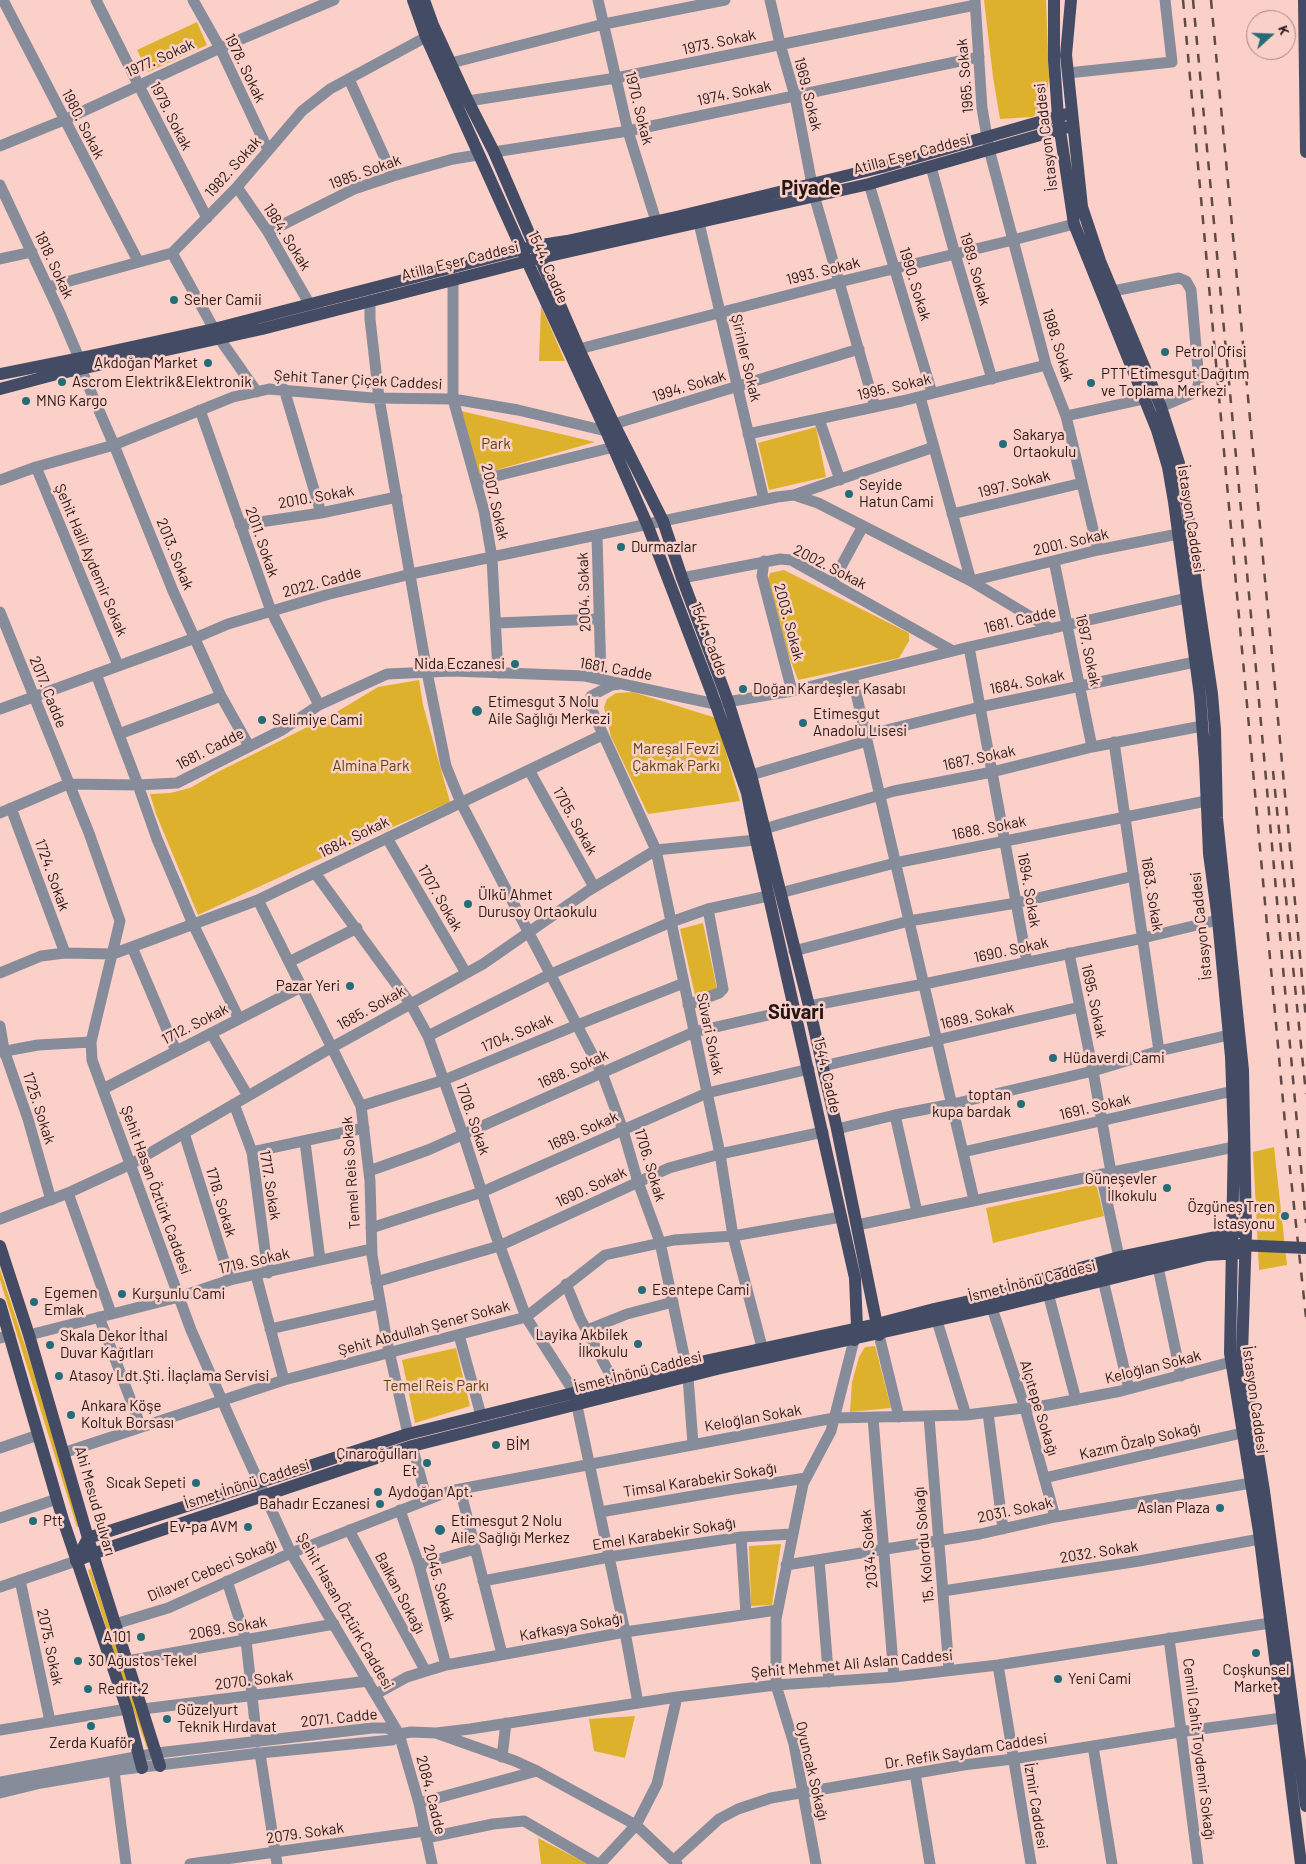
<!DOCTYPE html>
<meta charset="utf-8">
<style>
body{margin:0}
#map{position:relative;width:1306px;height:1864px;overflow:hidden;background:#fbd0c9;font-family:Barlow,sans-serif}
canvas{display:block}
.north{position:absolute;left:1246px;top:10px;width:50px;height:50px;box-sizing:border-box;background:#fbd0c9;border:1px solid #a58681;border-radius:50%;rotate:70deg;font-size:14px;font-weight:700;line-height:20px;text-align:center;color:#251614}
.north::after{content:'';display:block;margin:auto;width:18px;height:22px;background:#246d78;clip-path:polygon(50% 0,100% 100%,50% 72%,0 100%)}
</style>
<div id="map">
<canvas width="1306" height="1864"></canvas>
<div class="north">K</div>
</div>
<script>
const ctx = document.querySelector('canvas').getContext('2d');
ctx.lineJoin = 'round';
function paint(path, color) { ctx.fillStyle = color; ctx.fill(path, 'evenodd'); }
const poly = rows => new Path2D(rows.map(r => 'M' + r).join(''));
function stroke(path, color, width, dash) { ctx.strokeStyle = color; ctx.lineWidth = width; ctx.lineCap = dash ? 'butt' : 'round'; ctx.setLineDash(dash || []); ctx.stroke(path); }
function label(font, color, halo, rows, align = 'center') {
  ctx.font = font + ' Barlow,sans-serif'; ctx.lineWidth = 5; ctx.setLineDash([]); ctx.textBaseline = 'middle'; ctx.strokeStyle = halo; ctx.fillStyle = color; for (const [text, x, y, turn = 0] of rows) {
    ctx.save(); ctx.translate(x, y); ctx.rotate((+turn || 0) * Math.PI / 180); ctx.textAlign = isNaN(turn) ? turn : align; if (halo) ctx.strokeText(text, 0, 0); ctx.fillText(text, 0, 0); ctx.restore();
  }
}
paint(poly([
 [984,0,1046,0,1049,78,1045,109,1032,117,1000,119,993,77],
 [197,22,207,45,148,72,137,50],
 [541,306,565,361,539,361],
 [461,411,595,442,479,475],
 [816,427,826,477,769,490,758,443],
 [784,570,909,633,909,641,899,658,798,680,788,654,768,579,770,573],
 [419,680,423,705,450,802,306,865,198,915,156,814,150,794,170,793,190,788,216,773,335,713,378,687],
 [633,692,716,718,740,801,648,814,611,737,604,707,607,699,616,693],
 [703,923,717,989,695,995,680,929],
 [1274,1147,1287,1265,1259,1270,1253,1152],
 [1096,1184,1104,1216,993,1243,986,1208],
 [0,1269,32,1367,79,1527,77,1527,0,1280],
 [875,1346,891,1408,850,1412,852,1382,859,1357,865,1347],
 [456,1348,470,1406,415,1423,402,1360],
 [781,1544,772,1605,751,1606,749,1546],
 [91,1569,149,1748,147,1748,122,1678,88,1570],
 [635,1716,625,1758,594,1751,589,1719],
 [538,1838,588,1864,541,1864]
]), '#deb12d');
stroke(poly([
 [3,0,138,261],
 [96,0,138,84,207,218],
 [193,0,220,48,268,150],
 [598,0,628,131,656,221],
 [770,0,780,44,795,96,814,195,875,407],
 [975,0,982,108,989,149,1046,365,1066,416,1098,550],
 [451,63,604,24,725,0],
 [1068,73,1172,62,1165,0],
 [349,79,393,176],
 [468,101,616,78,975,5],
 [0,146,64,120,220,48,334,0],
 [494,152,628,131,979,57],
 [931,167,955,254,992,379],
 [869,184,932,393],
 [0,185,59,311,79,358],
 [237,187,268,232,309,303],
 [699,223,764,500],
 [268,232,354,189,393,176,453,159,478,155],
 [172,253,219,338,257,392],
 [0,259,32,252],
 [453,280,453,399,484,511,492,558,498,673],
 [48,287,172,253,237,187,302,111,330,89,426,37],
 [1113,291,1179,278,1186,281,1191,290,1199,381,1197,389,1191,394,1161,407],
 [370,301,370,319,379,398,427,672,446,766,461,803,602,1073,623,1130,638,1182,660,1242,686,1365],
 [579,349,839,282,1013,240,1074,224],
 [81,369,114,445,173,591,221,696,249,746],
 [284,389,321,513],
 [920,397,971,581,1098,550,1178,534],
 [200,410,271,611,319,705],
 [1066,416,1144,399],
 [819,419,840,480],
 [614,424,859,349],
 [748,434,902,401,1046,365],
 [36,467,118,665],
 [0,480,36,467,114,445,233,397,269,389,373,398,453,399,518,410,606,431],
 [476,481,614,447],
 [794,495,934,447],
 [952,514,1082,483],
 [240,525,321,513,397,497],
 [597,536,601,678],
 [764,561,762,576,792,691],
 [1054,561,1092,747],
 [682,578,780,559,791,560,953,651],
 [832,583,863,526],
 [0,612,89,833,120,921,91,1042,92,1060,191,1330,236,1432,291,1553,399,1734,419,1803,432,1864],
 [496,623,599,619],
 [969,647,1027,962],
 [96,674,138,785,157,839,193,924,239,1019],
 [852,676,974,1200],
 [620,684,612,685,591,696,591,708,656,850,720,1154,733,1236,762,1347],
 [0,709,195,638,228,624,326,595,411,574,777,497,794,495,818,503,971,581,1051,629],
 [119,734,221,696],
 [866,735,980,707,1195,662],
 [1114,742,1159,1051],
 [529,770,594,887],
 [751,775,867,741],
 [11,808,65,953],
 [0,813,68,784,138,785,177,783,282,730,319,705,387,674,453,671,585,676,715,704,792,691,969,647,1187,598],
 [764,829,894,791,992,772,1092,747,1202,726],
 [387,838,466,973],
 [315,873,410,1003,428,1036,465,1140,495,1233,526,1317,574,1392,625,1632,638,1703],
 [780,893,895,863,1206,801],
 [258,900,361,1106,370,1181,372,1255,387,1342,408,1434],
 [132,947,176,1051],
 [794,951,909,921,1016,903,1134,876],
 [1069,953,1093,1071,1111,1172],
 [289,962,357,928],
 [0,973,41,956,65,953,113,954,258,900,602,735],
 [688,1005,719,993,723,989,708,909],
 [809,1006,924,984,1143,938,1218,920],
 [0,1026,4,1050,28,1119,51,1200],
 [211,1033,248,1096],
 [428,1036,551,974,671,922,708,909,768,896],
 [0,1052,38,1045,91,1042],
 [823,1066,1080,1007],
 [103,1089,301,987],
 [234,1104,252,1152,268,1273],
 [361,1106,444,1080,577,1025,684,983],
 [895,1115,917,1212],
 [837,1129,895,1115,953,1104,1093,1071,1159,1051,1229,1035],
 [184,1133,230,1280],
 [305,1142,320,1260],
 [252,1152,364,1128],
 [963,1152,1233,1091],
 [369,1171,428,1150,694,1032,795,1009],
 [1101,1174,1119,1257],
 [68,1193,111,1313],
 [0,1219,68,1193,131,1164,329,1049,483,964,588,891,656,850,756,840],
 [857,1225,1234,1147],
 [371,1228,482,1192,707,1093,809,1069],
 [1158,1267,1181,1376],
 [256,1275,284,1380],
 [1103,1280,1129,1389],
 [376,1282,499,1246,669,1168,720,1154,823,1132],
 [566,1284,580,1318,614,1382],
 [1048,1293,1076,1400],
 [992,1308,1025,1408,1055,1517],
 [99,1317,141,1427],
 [937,1321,966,1415],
 [270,1329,380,1304],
 [587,1330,627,1314,673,1302],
 [29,1335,179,1297,230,1280,371,1249],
 [459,1335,481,1415],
 [879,1335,899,1417],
 [0,1338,10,1335],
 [688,1377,693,1444],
 [988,1413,1003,1529],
 [929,1417,949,1670],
 [873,1418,894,1677],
 [412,1446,427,1500],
 [0,1448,38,1435],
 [63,1453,284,1380,526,1317,605,1255,674,1240,733,1236,841,1217],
 [1044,1478,1242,1433],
 [460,1489,502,1654],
 [400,1510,419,1565,446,1665],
 [600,1512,734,1489,806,1478],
 [0,1518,57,1499],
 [349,1530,425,1670],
 [741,1537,746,1614],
 [819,1560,829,1682],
 [419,1565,475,1549],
 [786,1565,980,1534,1055,1517,1251,1483],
 [20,1580,50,1721],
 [227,1581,246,1640,257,1742],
 [483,1581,609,1557,741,1537,792,1534],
 [0,1587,76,1561],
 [943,1591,1139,1561,1260,1539],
 [115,1624,168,1608,291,1553,450,1491,834,1418,966,1415,1048,1405,1121,1391,1231,1362],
 [1169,1638,1198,1864],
 [127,1661,334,1624],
 [998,1665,1031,1864],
 [376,1694,407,1677,446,1665,625,1632,777,1610],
 [143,1709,368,1681],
 [0,1730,127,1709],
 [436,1733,470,1729,677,1697,776,1685,894,1677,998,1665,1270,1623],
 [399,1734,411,1732,436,1733,515,1761,537,1771,636,1825,677,1864],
 [1093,1746,1112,1864],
 [260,1753,277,1864],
 [502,1757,506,1723],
 [114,1771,126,1864],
 [915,1773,930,1864],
 [0,1782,157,1753,372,1728,387,1728,399,1734],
 [0,1793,41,1783,118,1770,260,1753,392,1740,399,1734],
 [419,1803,537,1771],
 [426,1838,493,1824,524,1821,598,1864],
 [674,1860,719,1819,738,1809,771,1798,963,1765,1013,1759,1186,1731,1282,1718],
 [190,1864,425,1831],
 [600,1864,636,1825,657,1784,677,1697],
 [816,1864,794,1744,776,1685,776,1619,803,1484,831,1431,854,1340]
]), '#878c9b', 11);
stroke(poly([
 [413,0,426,37,527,261,606,431,647,524,711,691,747,793,756,840,855,1278,857,1328,854,1340],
 [424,0,433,25,468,101,494,152,579,349,614,424,663,521,682,578,728,701,751,775,809,1006,837,1129,879,1335],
 [1054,0,1054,60,1058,117,1074,224,1157,430,1168,467,1174,502,1200,696,1205,762,1209,854,1218,920,1231,1057,1234,1136,1230,1353,1259,1532,1301,1864],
 [1071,0,1066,55,1082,207,1100,261,1161,407,1179,463,1187,505,1196,586,1212,694,1215,730,1217,818,1243,1070,1246,1232,1242,1354,1264,1491,1306,1806],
 [1304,0,1306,152],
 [0,374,96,355,214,329,535,246,567,241,676,217,882,167,1067,114],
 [0,389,53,375,262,329,527,261,869,184,1068,127],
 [0,1246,29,1335,88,1538,160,1766],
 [1035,1281,1119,1257,1239,1232],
 [0,1304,63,1520,127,1709,142,1768],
 [76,1561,111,1547,412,1446,717,1369,992,1308,1207,1255,1239,1253],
 [76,1561,88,1538,408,1434,686,1365,877,1324,934,1309,1045,1284]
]), '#434c64', 12);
stroke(poly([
 [1183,0,1285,1123,1306,1317],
 [1193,0,1258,690,1306,1223],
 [1211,0,1306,1020],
 [1273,771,1306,1094]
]), '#614a46', 2.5, [9, 9]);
stroke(poly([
 [1045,1284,1206,1246,1237,1245,1306,1248]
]), '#434c64', 12);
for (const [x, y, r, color] of [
 [174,300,5,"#246d78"],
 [1165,352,5,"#246d78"],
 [208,363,5,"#246d78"],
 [62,382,5,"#246d78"],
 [1091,383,5,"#246d78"],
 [26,401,5,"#246d78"],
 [1003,444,5,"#246d78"],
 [849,494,5,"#246d78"],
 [621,547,5,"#246d78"],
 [515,664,5,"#246d78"],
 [743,689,5,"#246d78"],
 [477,711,6,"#246d78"],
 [262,720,5,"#246d78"],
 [803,723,5,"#246d78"],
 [468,904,5,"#246d78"],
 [350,986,5,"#246d78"],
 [1053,1058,5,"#246d78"],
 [1021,1104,5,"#246d78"],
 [1167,1188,5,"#246d78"],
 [1285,1216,5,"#246d78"],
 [642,1290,5,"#246d78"],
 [122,1294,5,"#246d78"],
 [34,1302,5,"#246d78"],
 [638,1344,5,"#246d78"],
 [50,1345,5,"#246d78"],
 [59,1376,5,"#246d78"],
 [71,1415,5,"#246d78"],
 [496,1445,5,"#246d78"],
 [427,1463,5,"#246d78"],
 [196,1483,5,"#246d78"],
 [378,1492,5,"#246d78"],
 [380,1504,5,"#246d78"],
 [1220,1508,5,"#246d78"],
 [33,1521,5,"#246d78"],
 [248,1527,5,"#246d78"],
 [440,1530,6,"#246d78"],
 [141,1637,5,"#246d78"],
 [1256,1653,5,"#246d78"],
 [78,1661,5,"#246d78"],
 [1058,1679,5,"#246d78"],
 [88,1689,5,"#246d78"],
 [167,1719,5,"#246d78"],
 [91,1726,5,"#246d78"]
]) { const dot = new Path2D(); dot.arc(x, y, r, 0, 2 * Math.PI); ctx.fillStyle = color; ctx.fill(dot); stroke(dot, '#fbd0c9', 2); }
label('15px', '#251614', '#fbd0c9', [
 ["1973. Sokak",719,42,-12],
 ["1977. Sokak",160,58,-24],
 ["1978. Sokak",245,68,64],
 ["1965. Sokak",965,76,-95],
 ["1974. Sokak",734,93,-12],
 ["1969. Sokak",808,94,76],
 ["1970. Sokak",639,108,76],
 ["1979. Sokak",171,116,63],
 ["1980. Sokak",83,124,63],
 ["İstasyon Caddesi",1046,137,-97],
 ["Atilla Eşer Caddesi",912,154,-15],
 ["1982. Sokak",233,167,-48],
 ["1985. Sokak",365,172,-20],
 ["1984. Sokak",287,237,58],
 ["Atilla Eşer Caddesi",460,261,-14],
 ["1818. Sokak",54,265,65],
 ["1544. Cadde",548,267,66],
 ["1989. Sokak",975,269,74],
 ["1993. Sokak",823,271,-14],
 ["1990. Sokak",915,284,73],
 ["1988. Sokak",1058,345,73],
 ["Şirinler Sokak",746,358,77],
 ["Şehit Taner Çiçek Caddesi",358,380,3],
 ["1994. Sokak",689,386,-17],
 ["1995. Sokak",894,387,-13],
 ["1997. Sokak",1014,484,-14],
 ["2010. Sokak",316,497,-10],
 ["2007. Sokak",495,502,77],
 ["İstasyon Caddesi",1191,519,81],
 ["2011. Sokak",262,542,71],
 ["2001. Sokak",1071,542,-13],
 ["2013. Sokak",175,554,68],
 ["Şehit Halil Aydemir Sokak",91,560,67],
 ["2002. Sokak",830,567,27],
 ["2022. Cadde",322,582,-15],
 ["2004. Sokak",584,592,-92],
 ["1681. Cadde",1020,620,-13],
 ["2003. Sokak",789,622,75],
 ["1544. Cadde",709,639,69],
 ["1697. Sokak",1088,650,78],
 ["1681. Cadde",616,669,10],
 ["1684. Sokak",1027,682,-11],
 ["2017. Cadde",48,692,68],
 ["1681. Cadde",210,749,-27],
 ["1687. Sokak",979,758,-12],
 ["1705. Sokak",575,821,61],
 ["1688. Sokak",989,828,-11],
 ["1684. Sokak",354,837,-26],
 ["1724. Sokak",52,875,70],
 ["1694. Sokak",1029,890,80],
 ["1683. Sokak",1152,894,81],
 ["1707. Sokak",440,898,60],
 ["İstasyon Caddesi",1201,926,-96],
 ["1690. Sokak",1011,950,-12],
 ["1695. Sokak",1094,1001,78],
 ["1685. Sokak",371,1008,-29],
 ["1689. Sokak",977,1016,-13],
 ["1712. Sokak",195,1024,-27],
 ["1704. Sokak",517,1033,-23],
 ["Süvari Sokak",710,1034,78],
 ["1688. Sokak",573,1069,-24],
 ["1544. Cadde",827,1075,77],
 ["1691. Sokak",1095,1107,-13],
 ["1725. Sokak",39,1108,72],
 ["1708. Sokak",473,1119,71],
 ["1689. Sokak",583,1131,-24],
 ["1706. Sokak",650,1165,73],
 ["Temel Reis Sokak",351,1173,-94],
 ["1717. Sokak",270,1185,81],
 ["1690. Sokak",591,1187,-25],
 ["Şehit Hasan Öztürk Caddesi",156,1190,70],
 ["1718. Sokak",221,1202,73],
 ["1719. Sokak",254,1261,-13],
 ["İsmet İnönü Caddesi",1032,1281,-14],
 ["Şehit Abdullah Şener Sokak",424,1328,-15],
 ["Keloğlan Sokak",1153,1367,-14],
 ["İsmet İnönü Caddesi",638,1372,-14],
 ["İstasyon Caddesi",1255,1400,82],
 ["Alçıtepe Sokağı",1039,1408,73],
 ["Keloğlan Sokak",753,1418,-10],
 ["Kazım Özalp Sokağı",1140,1441,-13],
 ["Timsal Karabekir Sokağı",700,1480,-9],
 ["İsmet İnönü Caddesi",247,1484,-18],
 ["Ahi Mesud Bulvarı",95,1501,74],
 ["2031. Sokak",1015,1510,-12],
 ["Emel Karabekir Sokağı",664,1534,-9],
 ["15. Kolordu Sokağı",924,1545,-95],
 ["2034. Sokak",869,1549,-95],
 ["2032. Sokak",1099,1552,-9],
 ["Dilaver Cebeci Sokağı",212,1570,-23],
 ["2045. Sokak",439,1583,74],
 ["Balkan Sokağı",400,1593,62],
 ["Şehit Hasan Öztürk Caddesi",345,1611,60],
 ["Kafkasya Sokağı",571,1627,-10],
 ["2069. Sokak",228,1628,-10],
 ["2075. Sokak",50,1647,78],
 ["Şehit Mehmet Ali Aslan Caddesi",852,1664,-5],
 ["2070. Sokak",254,1680,-7],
 ["2071. Cadde",339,1718,-6],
 ["Cemil Cahit Toydemir Sokağı",1199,1749,83],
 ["Dr. Refik Saydam Caddesi",966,1751,-9],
 ["Oyuncak Sokağı",812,1771,77],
 ["2084. Cadde",431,1795,76],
 ["İzmir Caddesi",1036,1806,81],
 ["2079. Sokak",305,1833,-8]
]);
label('15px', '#251614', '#fbd0c9', [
 ["Seher Camii",184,300],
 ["Petrol Ofisi",1175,352],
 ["Akdoğan Market",198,363,"right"],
 ["PTT Etimesgut Dağıtım",1101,374],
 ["ve Toplama Merkezi",1101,391],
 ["Ascrom Elektrik&Elektronik",72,382],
 ["MNG Kargo",36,401],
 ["Sakarya",1013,435],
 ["Ortaokulu",1013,452],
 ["Seyide",859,485],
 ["Hatun Cami",859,502],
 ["Durmazlar",631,547],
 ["Nida Eczanesi",505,664,"right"],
 ["Doğan Kardeşler Kasabı",753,689],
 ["Etimesgut 3 Nolu",488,702],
 ["Aile Sağlığı Merkezi",488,719],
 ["Etimesgut",813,714],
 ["Anadolu Lisesi",813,731],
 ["Selimiye Cami",272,720],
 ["Ülkü Ahmet",478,895],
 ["Durusoy Ortaokulu",478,912],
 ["Pazar Yeri",340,986,"right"],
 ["Hüdaverdi Cami",1063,1058],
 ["toptan",1011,1095,"right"],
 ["kupa bardak",1011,1112,"right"],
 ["Güneşevler",1157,1179,"right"],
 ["İlkokulu",1157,1196,"right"],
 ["Özgüneş Tren",1275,1207,"right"],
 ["İstasyonu",1275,1224,"right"],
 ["Esentepe Cami",652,1290],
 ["Egemen",44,1293],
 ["Emlak",44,1310],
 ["Kurşunlu Cami",132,1294],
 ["Layika Akbilek",628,1335,"right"],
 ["İlkokulu",628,1352,"right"],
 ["Skala Dekor İthal",60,1336],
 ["Duvar Kağıtları",60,1353],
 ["Atasoy Ldt.Şti. İlaçlama Servisi",69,1376],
 ["Ankara Köşe",81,1406],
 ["Koltuk Borsası",81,1423],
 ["BİM",506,1445],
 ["Çınaroğulları",417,1454,"right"],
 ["Et",417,1471,"right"],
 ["Sıcak Sepeti",186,1483,"right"],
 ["Aydoğan Apt.",388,1492],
 ["Bahadır Eczanesi",370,1504,"right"],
 ["Aslan Plaza",1210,1508,"right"],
 ["Ptt",43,1521],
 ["Etimesgut 2 Nolu",451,1521],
 ["Aile Sağlığı Merkez",451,1538],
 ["Ev-pa AVM",238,1527,"right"],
 ["A101",131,1637,"right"],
 ["30 Ağustos Tekel",88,1661],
 ["Coşkunsel",1256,1670,"center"],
 ["Market",1256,1687,"center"],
 ["Yeni Cami",1068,1679],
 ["Redfit 2",98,1689],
 ["Güzelyurt",177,1710],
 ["Teknik Hırdavat",177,1727],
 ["Zerda Kuaför",91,1743,"center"]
], 'left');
label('15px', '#5a4609', '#fbd0c9', [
 ["Park",496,444],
 ["Mareşal Fevzi",676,749],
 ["Çakmak Parkı",676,766],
 ["Almina Park",371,766],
 ["Temel Reis Parkı",436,1386]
]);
label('bold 20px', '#251614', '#fbd0c9', [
 ["Piyade",811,188],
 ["Süvari",796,1012]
]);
</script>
